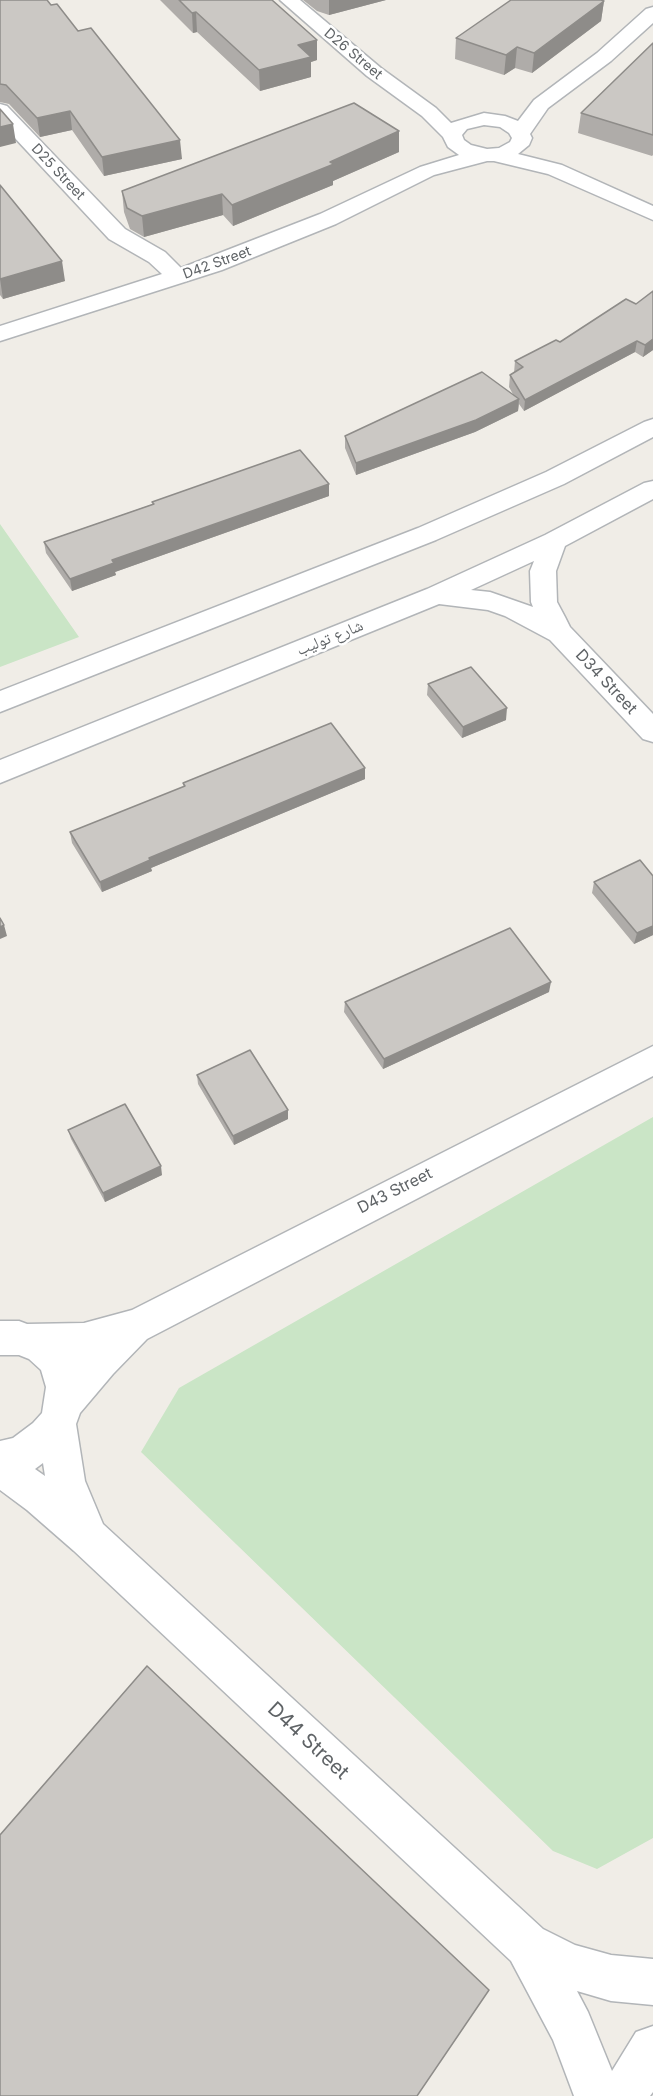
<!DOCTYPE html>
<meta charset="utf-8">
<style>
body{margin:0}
canvas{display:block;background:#f0ede7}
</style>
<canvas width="653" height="2096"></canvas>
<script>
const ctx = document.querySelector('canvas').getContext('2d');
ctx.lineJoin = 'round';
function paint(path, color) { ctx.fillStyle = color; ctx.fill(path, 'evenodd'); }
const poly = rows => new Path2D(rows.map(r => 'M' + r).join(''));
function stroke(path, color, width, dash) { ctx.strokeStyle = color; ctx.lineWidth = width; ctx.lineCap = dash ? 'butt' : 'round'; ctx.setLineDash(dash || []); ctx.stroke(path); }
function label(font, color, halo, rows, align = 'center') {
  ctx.font = font + ' Inter,"Noto Naskh Arabic",sans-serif'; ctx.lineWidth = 5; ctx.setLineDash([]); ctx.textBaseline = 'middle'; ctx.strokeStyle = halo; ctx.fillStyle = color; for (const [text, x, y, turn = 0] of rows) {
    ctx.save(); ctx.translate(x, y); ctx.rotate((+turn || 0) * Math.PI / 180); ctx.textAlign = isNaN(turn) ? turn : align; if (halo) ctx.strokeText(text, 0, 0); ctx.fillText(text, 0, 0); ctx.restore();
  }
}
paint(poly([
 [0,524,79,637,0,667],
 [653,1117,653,1838,597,1869,553,1851,141,1452,179,1388]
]), '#cae5c6');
const minor = poly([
 [280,0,300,0,381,68,436,108,451,123,484,113,505,116,518,121,534,100,597,53,646,9,653,7,653,23,611,61,548,108,530,134,532,138,529,145,518,154,562,165,653,206,653,220,548,174,494,161,487,161,434,175,336,224,222,270,0,341,0,326,162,274,149,262,109,239,0,122,0,104,7,106,125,229,165,252,181,268,320,214,420,167,459,155,448,147,443,137,422,116,367,76,280,0],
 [484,125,500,127,509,133,512,138,510,142,499,148,487,149,471,145,464,140,462,135,467,129,484,125],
 [653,419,653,437,564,484,436,540,0,712,0,691,418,528,546,472,644,422,653,419],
 [653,481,653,499,565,546,556,571,557,602,565,617,570,627,653,714,653,742,643,739,550,640,505,616,488,610,439,604,0,783,0,760,427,589,545,535,644,483,653,481],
 [534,561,530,571,531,602,533,607,490,592,471,590,534,561],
 [653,1046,653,1076,147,1339,113,1374,80,1413,76,1424,85,1481,103,1524,543,1929,575,1945,611,1955,653,1959,653,2005,611,2001,577,1991,588,2012,612,2071,636,2032,653,2026,653,2092,650,2096,574,2096,553,2040,511,1961,74,1551,27,1510,0,1490,0,1441,13,1438,33,1423,42,1413,46,1387,41,1370,29,1359,19,1355,0,1355,0,1321,19,1321,27,1324,84,1323,132,1310,653,1046],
 [43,1463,45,1476,35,1469,43,1463]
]);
stroke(minor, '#b2b5b8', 3);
paint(minor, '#fff');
paint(poly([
 [0,0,78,31,182,159,104,176,72,130,40,137,9,104,0,102],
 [160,0,272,0,317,40,317,60,311,62,311,77,260,91,197,32,193,33],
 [303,0,386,0,329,15,317,11],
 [604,1,601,21,532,73,515,68,504,75,455,59,456,38],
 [653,43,653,155,652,156,578,133,581,113],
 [399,152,333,181,333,185,233,226,223,215,144,237,130,229,124,212,122,191],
 [0,185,65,281,3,299,0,295],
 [626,299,653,350,643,357,635,352,524,411,519,404,518,411,475,432,356,475,345,448,345,436,514,396,509,387,510,375,514,373,515,361,560,342],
 [329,496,115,572,116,575,72,591,46,553,44,542,153,504,152,502],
 [428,684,506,720,462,738,427,695],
 [365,779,151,868,152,871,102,892,72,843,70,832,184,787,183,783],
 [653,876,653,935,634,944,592,893,594,882],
 [549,992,383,1069,344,1012,345,1002],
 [197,1075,288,1110,288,1119,234,1145,198,1084],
 [68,1130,162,1175,105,1202,71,1139]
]), '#afaca9');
paint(poly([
 [329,0,386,0,329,15],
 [604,1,601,21,532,73,534,53],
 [196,12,197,32,193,33,192,13],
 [317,40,317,60,311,62,311,77,260,91,259,70,298,45],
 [517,47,515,68,504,75,506,55],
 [70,111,72,130,40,137,37,118],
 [13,124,16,143,0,147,0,127],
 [399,131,399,152,333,181,333,185,233,226,232,205],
 [180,140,182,159,104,176,102,157],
 [222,194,223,215,144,237,142,216],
 [62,261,65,281,3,299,0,279],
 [653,339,653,350,643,357,645,345],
 [637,341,635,352,524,411,525,400],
 [519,399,518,411,475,432,356,475,356,463],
 [329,484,329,496,115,572,116,575,72,591,70,579,112,560],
 [507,708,506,720,462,738,463,727],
 [365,768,365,779,151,868,152,871,102,892,100,882,149,858],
 [4,925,7,936,0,939,0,927],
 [653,926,653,935,634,944,637,933],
 [551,982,549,992,383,1069,384,1059],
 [288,1110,288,1119,234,1145,233,1136],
 [161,1166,162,1175,105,1202,103,1193]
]), '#8e8c89');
const building = poly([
 [0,0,47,0,51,5,57,4,78,31,91,28,180,140,102,157,70,111,37,118,6,85,0,84,0,0],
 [179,0,272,0,317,40,298,45,311,57,259,70,196,12,192,13,179,0],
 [511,0,601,0,604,1,534,53,517,47,506,55,456,38,511,0],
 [653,43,653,135,581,113,653,43],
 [354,103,399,131,330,162,334,164,232,205,222,194,142,216,127,208,122,191,354,103],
 [0,109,13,124,0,127,0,109],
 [0,185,62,261,0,279,0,185],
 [653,291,653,339,645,345,637,341,525,400,510,375,523,367,515,361,556,340,560,342,626,299,636,304,653,291],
 [482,372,519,399,476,420,356,463,345,436,482,372],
 [300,450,329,484,112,560,114,563,70,579,44,542,154,504,152,502,300,450],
 [471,667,507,708,463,727,428,684,471,667],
 [331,723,365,768,149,858,150,860,100,882,70,832,185,786,183,783,331,723],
 [640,860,653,876,653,926,637,933,594,882,640,860],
 [0,918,4,925,0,927,0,918],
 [510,928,551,982,384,1059,345,1002,510,928],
 [250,1050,288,1110,233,1136,197,1075,250,1050],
 [125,1104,161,1166,103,1193,68,1130,125,1104],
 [147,1666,489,1990,417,2096,0,2096,0,1835,147,1666]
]);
paint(building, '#cbc8c4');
stroke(building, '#8e8c89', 1.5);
label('14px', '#5f6366', '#fff', [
 ["D26 Street",353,54,40],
 ["D25 Street",58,172,47],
 ["D42 Street",217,263,-20]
]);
label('16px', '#5f6366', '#fff', [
 ["شارع توليب",330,638,-22],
 ["D34 Street",606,682,47],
 ["D43 Street",395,1191,-27]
]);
label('20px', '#5f6366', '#fff', [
 ["D44 Street",308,1741,43]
]);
</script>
